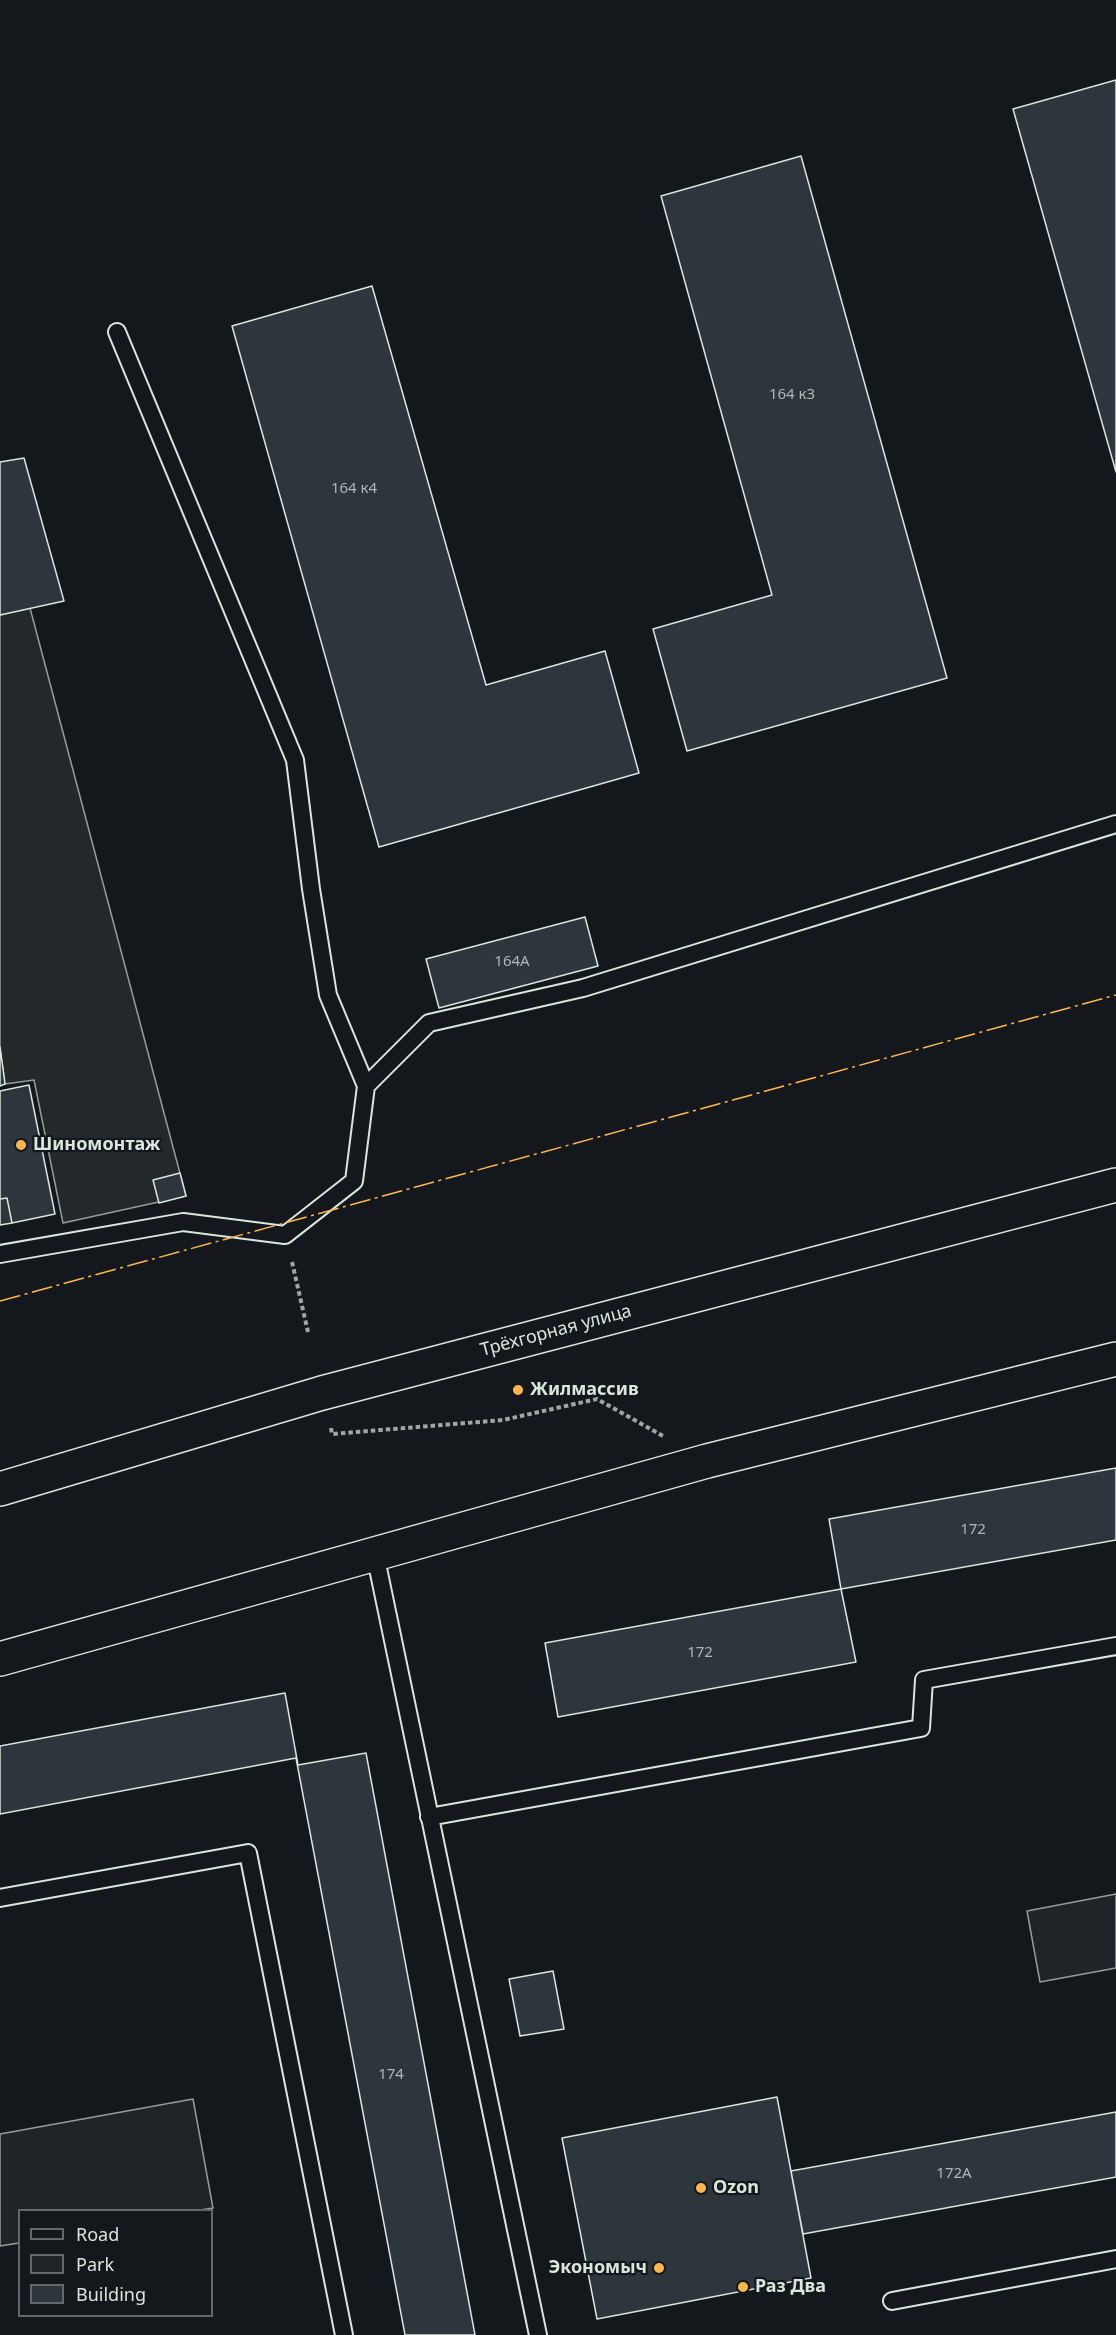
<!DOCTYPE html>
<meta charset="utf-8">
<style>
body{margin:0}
#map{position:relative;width:1116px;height:2335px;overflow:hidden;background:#14181c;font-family:"Noto Sans",sans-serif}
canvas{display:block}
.legend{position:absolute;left:18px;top:2209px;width:195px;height:108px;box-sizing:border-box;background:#14181c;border:2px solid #626a69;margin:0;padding:8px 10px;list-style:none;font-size:18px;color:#d8e6dc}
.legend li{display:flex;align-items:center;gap:12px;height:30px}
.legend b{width:30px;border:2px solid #626a69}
</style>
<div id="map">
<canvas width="1116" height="2335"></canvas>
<ul class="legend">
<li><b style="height:8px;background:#14181c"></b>Road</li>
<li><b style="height:16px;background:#202428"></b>Park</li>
<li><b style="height:16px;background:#2c363c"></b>Building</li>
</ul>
</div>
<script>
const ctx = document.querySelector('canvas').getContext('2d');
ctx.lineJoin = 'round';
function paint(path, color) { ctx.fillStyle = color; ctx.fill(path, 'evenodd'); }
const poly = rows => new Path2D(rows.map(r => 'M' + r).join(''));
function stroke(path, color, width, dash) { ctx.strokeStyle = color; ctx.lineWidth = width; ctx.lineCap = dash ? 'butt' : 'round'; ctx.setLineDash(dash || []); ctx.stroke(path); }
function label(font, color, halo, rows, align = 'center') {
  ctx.font = font + ' "Noto Sans",sans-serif'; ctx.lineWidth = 4.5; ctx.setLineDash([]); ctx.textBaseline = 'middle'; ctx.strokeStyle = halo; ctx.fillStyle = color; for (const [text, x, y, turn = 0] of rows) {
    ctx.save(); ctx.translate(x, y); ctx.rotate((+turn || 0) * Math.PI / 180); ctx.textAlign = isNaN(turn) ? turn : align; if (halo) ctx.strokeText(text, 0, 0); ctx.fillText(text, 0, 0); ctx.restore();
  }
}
const green = poly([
 [1116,1894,1116,1968,1040,1982,1027,1911,1116,1894],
 [193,2099,213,2208,200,2210,20,2210,19,2243,0,2246,0,2134,193,2099]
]);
paint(green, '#202428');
stroke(green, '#939e99', 1.5);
const parking = poly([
 [30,608,186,1196,63,1223,34,1080,5,1084,0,1047,0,615,30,608]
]);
paint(parking, '#24282b');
stroke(parking, '#939e99', 1.5);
const building = poly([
 [1116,80,1116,472,1013,109,1116,80],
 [801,156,947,678,687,751,653,629,772,595,661,196,801,156],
 [372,286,486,685,605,651,639,773,379,847,232,326,372,286],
 [24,458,64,601,0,615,0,462,24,458],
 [585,917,598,966,439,1008,426,959,585,917],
 [0,1047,5,1084,0,1086,0,1047],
 [29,1085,55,1214,12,1223,7,1198,0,1199,0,1091,29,1085],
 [180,1173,186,1196,159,1203,153,1180,180,1173],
 [7,1198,12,1223,0,1225,0,1199,7,1198],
 [1116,1468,1116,1540,841,1589,829,1519,1116,1468],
 [841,1589,856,1662,558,1717,545,1643,841,1589],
 [285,1693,298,1765,366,1753,475,2335,405,2335,296,1758,0,1814,0,1746,285,1693],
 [553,1971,564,2029,520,2036,509,1979,553,1971],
 [777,2097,811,2278,597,2319,562,2138,777,2097],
 [1116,2112,1116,2177,803,2234,791,2171,1116,2112]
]);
paint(building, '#2c363c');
stroke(building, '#d8e6dc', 1.5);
const service = poly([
 [117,332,295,760,311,889,328,995,366,1086],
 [0,1254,183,1222,285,1235,354,1181,366,1086,429,1023,583,988,1116,824],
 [375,1554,538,2335],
 [429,1817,921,1728,924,1680,1116,1646],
 [0,1898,248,1853,344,2335],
 [892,2301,1116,2259]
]);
const minor = poly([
 [0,1659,707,1461,1116,1359]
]);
const trunk = poly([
 [0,1489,322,1393,1116,1185]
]);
stroke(service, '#d8e6dc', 20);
stroke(minor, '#d8e6dc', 36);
stroke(trunk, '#d8e6dc', 36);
stroke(poly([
 [292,1262,308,1332],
 [331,1428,332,1434,503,1420,597,1399,663,1436]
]), '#9da8a2', 4, [4.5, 3]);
stroke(service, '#14181c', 16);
stroke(minor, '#14181c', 33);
stroke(trunk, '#14181c', 33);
stroke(poly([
 [0,1301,1116,995]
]), '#ffb74d', 1.5, [21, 4.5, 3, 4.5]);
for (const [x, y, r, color] of [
 [21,1145,6,"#ffb74d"],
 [518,1390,6,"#ffb74d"],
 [701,2188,6,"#ffb74d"],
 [659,2268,6,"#ffb74d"],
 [743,2287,6,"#ffb74d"]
]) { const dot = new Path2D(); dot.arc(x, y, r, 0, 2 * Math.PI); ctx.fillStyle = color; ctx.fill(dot); stroke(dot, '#14181c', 2); }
label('15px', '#adbab4', null, [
 ["164 к3",792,395],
 ["164 к4",354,489],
 ["164А",512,962],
 ["172",973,1530],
 ["172",700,1653],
 ["174",391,2075],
 ["172А",954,2174]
]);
label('bold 18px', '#d8e6dc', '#14181c', [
 ["Шиномонтаж",33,1145],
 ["Жилмассив",530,1390],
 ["Ozon",713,2188],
 ["Экономыч",647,2268,"right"],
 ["Раз Два",755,2287]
], 'left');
label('18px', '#d8e6dc', '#14181c', [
 ["Трёхгорная улица",556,1331,-15]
]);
</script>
